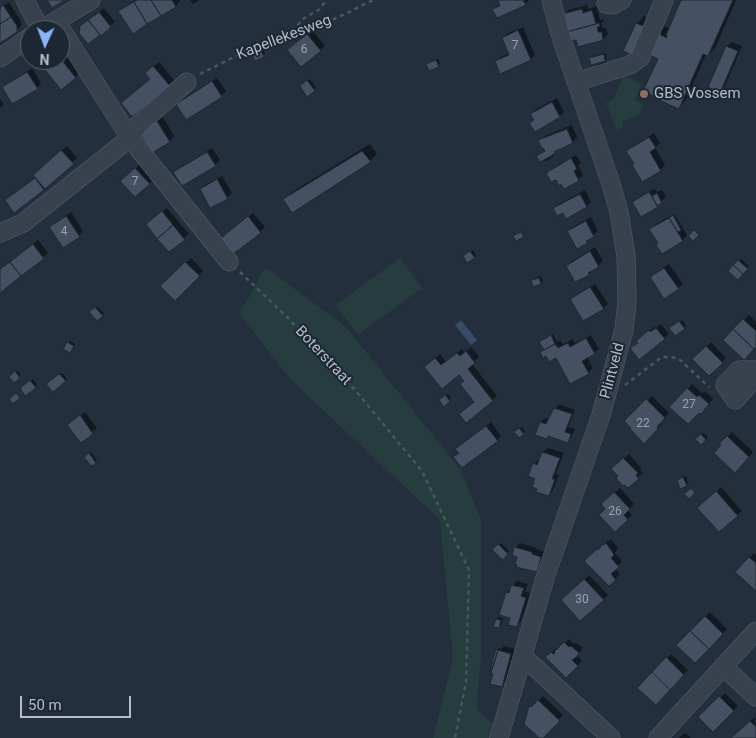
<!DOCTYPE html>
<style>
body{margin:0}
#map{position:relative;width:756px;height:738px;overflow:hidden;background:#242f3e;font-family:Roboto,sans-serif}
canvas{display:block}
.north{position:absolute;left:20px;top:20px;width:50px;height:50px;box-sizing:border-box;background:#1d2633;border:1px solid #59626f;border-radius:50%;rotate:182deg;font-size:14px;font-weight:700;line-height:20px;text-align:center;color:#b4bcc9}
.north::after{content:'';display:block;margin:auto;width:18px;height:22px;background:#8ab4f8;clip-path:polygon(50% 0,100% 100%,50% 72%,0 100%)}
.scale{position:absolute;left:20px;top:696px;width:111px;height:22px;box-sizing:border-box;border:2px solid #b4bcc9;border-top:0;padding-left:6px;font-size:15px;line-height:18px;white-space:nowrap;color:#b4bcc9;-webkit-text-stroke:4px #1d2633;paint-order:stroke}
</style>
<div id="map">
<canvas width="756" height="738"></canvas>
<div class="north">N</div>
<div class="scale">50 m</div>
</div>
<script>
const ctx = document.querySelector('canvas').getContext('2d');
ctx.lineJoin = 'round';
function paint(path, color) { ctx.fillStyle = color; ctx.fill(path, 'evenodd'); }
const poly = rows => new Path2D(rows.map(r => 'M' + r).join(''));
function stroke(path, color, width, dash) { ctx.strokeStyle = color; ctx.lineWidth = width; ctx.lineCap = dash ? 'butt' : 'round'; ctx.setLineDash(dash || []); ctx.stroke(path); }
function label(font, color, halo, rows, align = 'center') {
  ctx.font = font + ' Roboto,sans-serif'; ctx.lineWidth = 4; ctx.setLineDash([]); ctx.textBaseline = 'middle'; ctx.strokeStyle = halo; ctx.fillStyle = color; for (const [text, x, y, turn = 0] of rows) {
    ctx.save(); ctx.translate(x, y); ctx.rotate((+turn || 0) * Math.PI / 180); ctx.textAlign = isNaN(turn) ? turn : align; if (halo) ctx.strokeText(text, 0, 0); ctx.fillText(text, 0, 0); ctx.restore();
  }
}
paint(poly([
 [623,76,642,84,635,100,644,104,639,115,622,122,623,127,617,130,606,103,614,99],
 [400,258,422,288,358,335,336,305],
 [265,267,346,327,460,469,481,519,481,655,476,709,497,727,494,738,433,738,453,658,440,520,291,380,239,313,250,296]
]), '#263c3f');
paint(poly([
 [461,320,477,340,471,345,455,325]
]), '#394c67');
paint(poly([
 [136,0,180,0,180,1,176,6,133,32,120,12,125,7],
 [190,0,199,0,193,4],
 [499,0,529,0,525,4,494,10,501,4],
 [682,0,736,0,715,48,708,55,706,54,686,100,679,107,660,58,658,34,665,26,670,29],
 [9,2,21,21,21,26,16,31,0,41,0,8],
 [587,5,588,9,597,6,600,20,603,19,604,20,601,23,603,28,606,28,608,34,603,39,564,15,568,10],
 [104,8,115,22,88,43,86,22],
 [644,16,654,21,628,51,637,24],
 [523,27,535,55,530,59,496,61,501,57,510,53,503,38,508,33],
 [312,30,325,46,320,50,294,45],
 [732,42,742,46,725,86,720,91,709,86,727,46],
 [60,47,80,73,75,78,42,60,60,60],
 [263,49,265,54,263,56,253,54],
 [605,53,607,58,605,60,591,58,593,56],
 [438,58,440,64,438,65,427,65],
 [159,62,174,80,169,85,151,79,151,68],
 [606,62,607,65,594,67,596,65],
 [32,68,41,83,37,88,3,87,8,83],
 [217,78,226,91,221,96,177,104,182,99],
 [310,79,316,88,314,90,303,84],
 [557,98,564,112,560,116,535,130,535,120,531,114,536,109],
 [0,99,4,104,0,108],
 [163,117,174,136,170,141,153,151,146,127],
 [572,125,577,137,573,142,557,149,553,153,554,156,545,162,544,159,538,156,546,150,540,141,545,136],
 [654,133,660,143,655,148,665,165,660,170,635,163,628,152,632,147],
 [370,144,377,154,370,161,285,199,292,192],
 [67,146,77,158,44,190,11,196,37,177,39,170],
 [212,148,220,160,215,165,175,173,180,168],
 [576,155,581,163,578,166,583,175,578,180,556,178,548,173,559,164],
 [140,164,154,179,136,195,122,181],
 [222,176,232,193,227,198,201,189,206,184],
 [654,189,657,192,662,190,666,197,657,206,634,203,638,198],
 [585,190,591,202,587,206,566,217,563,212,555,208,559,204],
 [167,208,189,234,169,251,152,220],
 [71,212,83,231,79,236,50,228,55,223],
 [253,213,265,227,260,232,227,234],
 [674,214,687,235,683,240,662,252,659,243,651,229,656,224],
 [591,217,598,231,591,237,587,242,568,231,573,227],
 [38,240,48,253,0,292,0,270],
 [595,247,603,261,589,274,575,280,567,266,572,261],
 [473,250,476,256,474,258,466,254],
 [191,258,203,271,175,299,162,286],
 [741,259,749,266,738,278,730,270],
 [669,264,683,284,678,288,651,278,656,273],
 [541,276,543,281,541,283,532,280,534,278],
 [595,284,608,304,603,308,572,299,577,294],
 [97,306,104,313,97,319,91,312],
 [749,315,756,322,756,346,725,340],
 [682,320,686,326,684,328,673,327],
 [661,324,669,334,664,338,632,349,639,342,642,336,654,327,656,328],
 [553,334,557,342,560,340,563,344,573,339,575,343,591,335,599,349,594,353,587,357,593,368,588,373,556,356,541,352,545,349,543,341],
 [70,341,75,344,72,350,68,343],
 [711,342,726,358,709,374,694,359],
 [471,347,479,357,472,364,497,396,466,421,475,402,465,381,459,374,430,362,440,354,446,362,462,349,465,352],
 [17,370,21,375,14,381,10,377],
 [62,373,67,379,53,391,48,385],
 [33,379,37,385,25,394,23,386],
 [692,384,702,393,705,391,713,399,705,408,671,406],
 [448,394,451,398,444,405,440,400],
 [652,396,669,413,660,422,662,424,644,442,626,421],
 [559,404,575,410,568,427,575,429,572,436,568,441,549,435,547,438,537,434,541,422,546,418,550,419,555,409],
 [85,412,97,428,81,441,69,425],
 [491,422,501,436,497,440,460,453,462,444],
 [522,427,525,431,519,436,516,432],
 [732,432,753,452,735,471,723,445,721,444],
 [703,433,708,437,701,444,697,439],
 [548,448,564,453,556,474,559,475,553,490,549,495,538,488,534,464,539,459,540,460,543,452],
 [91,452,97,460,92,465,86,457],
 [629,454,641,468,640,469,643,473,628,486,613,469],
 [686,476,688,483,686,485,678,480],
 [721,487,742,511,737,515,704,503],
 [620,488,634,504,628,510,632,515,615,530,607,509,603,504],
 [611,539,618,548,615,553,622,561,615,569,620,574,609,585,586,561,602,545,603,546,608,540,609,541],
 [501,543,509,551,503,558,494,550],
 [520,543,536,548,536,549,545,552,541,566,537,571,519,556,515,548],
 [754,553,756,555,756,589,737,572],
 [589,575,608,595,603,599,563,600],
 [517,581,528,584,525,592,530,593,521,621,517,626,511,617,507,592],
 [710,612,727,629,695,662,678,645],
 [499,617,503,618,501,625,499,627,497,619],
 [569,639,574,644,576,642,583,648,581,649,582,650,577,655,582,661,566,676,547,657,556,648,559,650],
 [504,646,515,649,506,681,501,685,497,650,499,648,501,649],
 [671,654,688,670,656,703,639,687],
 [725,693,738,706,713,730,700,717],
 [543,696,563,715,541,738,526,723,530,707,535,702,536,704],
 [755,717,756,738,733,738,736,735],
 [685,733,691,738,679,738]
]), '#0007');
const building = poly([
 [47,0,65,0,52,8,47,0],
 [137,0,151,0,161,16,147,24,134,2,137,0],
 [151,0,172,0,176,7,161,16,151,0],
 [498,0,523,0,526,5,497,18,492,9,500,6,498,0],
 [681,0,733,0,708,56,703,54,679,109,652,97,653,96,643,91,658,59,648,54,657,33,667,38,667,36,666,35,681,0],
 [134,2,147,24,133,34,118,11,134,2],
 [3,5,11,17,0,24,0,8,3,5],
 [582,9,583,13,592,10,596,24,567,32,562,14,582,9],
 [99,12,111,27,101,36,88,20,99,12],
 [11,17,17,26,17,32,0,43,0,24,11,17],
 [88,20,100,35,88,44,79,33,80,26,88,20],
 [599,23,600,26,597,27,598,32,602,32,603,40,578,47,576,40,570,41,567,32,599,23],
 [636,23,648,28,635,56,623,51,636,23],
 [518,30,531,60,500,74,495,61,509,55,502,38,518,30],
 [307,34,321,51,301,67,287,50,307,34],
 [726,46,738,51,720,93,708,87,726,46],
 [261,50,264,57,255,61,252,54,261,50],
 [604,54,605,61,591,65,589,58,604,54],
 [60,58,76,78,61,90,39,62,41,60,60,60,60,58],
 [436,60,439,67,429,71,426,64,436,60],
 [153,66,170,86,132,117,121,103,150,79,145,73,153,66],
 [27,72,38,89,12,104,2,87,27,72],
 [307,80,315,91,307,97,300,86,307,80],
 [212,81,222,97,186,120,176,104,212,81],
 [552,102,560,117,535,132,529,123,534,120,530,114,552,102],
 [157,121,170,142,152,153,139,132,157,121],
 [567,129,573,143,554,152,555,153,551,156,540,162,536,156,545,151,544,149,541,147,538,140,567,129],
 [649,137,656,148,650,152,661,171,642,182,632,165,634,164,626,151,649,137],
 [61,150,74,164,45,189,33,175,61,150],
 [362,151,371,162,292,213,283,199,362,151],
 [207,152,216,166,182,186,173,172,207,152],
 [571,158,577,169,574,171,579,181,564,189,561,184,559,186,556,180,551,182,546,173,571,158],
 [135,168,150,184,135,197,120,181,135,168],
 [35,178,44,190,14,213,5,200,35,178],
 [217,179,228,199,210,208,200,189,217,179],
 [649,192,658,207,641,217,632,202,649,192],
 [657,193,662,203,657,206,652,196,657,193],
 [580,194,587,207,566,219,563,213,557,216,553,208,580,194],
 [162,211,173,225,157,239,146,224,162,211],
 [673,215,681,230,678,232,669,218,673,215],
 [66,216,80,237,63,248,49,227,66,216],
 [248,216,261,233,233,254,221,238,248,216],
 [669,218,683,241,662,254,656,245,658,243,649,229,669,218],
 [586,221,594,237,586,241,588,243,577,249,567,231,586,221],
 [173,225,185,240,169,252,157,239,173,225],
 [694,230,699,235,693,241,688,236,694,230],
 [521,232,524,237,516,241,513,236,521,232],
 [33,244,44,259,21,276,10,262,33,244],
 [470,251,475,258,467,263,463,256,470,251],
 [590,251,599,267,588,273,590,275,575,282,566,266,590,251],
 [738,260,748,269,743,274,733,265,738,260],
 [10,262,21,276,0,293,0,269,10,262],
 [185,262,200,276,175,301,160,286,185,262],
 [733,265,743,274,738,280,728,271,733,265],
 [664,268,679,289,664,299,650,277,664,268],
 [539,278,541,284,533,287,531,280,539,278],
 [590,287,604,309,583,321,570,299,590,287],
 [95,307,103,316,97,321,89,312,95,307],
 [743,319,756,331,756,347,754,349,733,329,743,319],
 [679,321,685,329,675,336,669,328,679,321],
 [656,328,665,339,639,360,630,348,638,343,636,341,649,330,650,332,656,328],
 [733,329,754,349,744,360,723,340,733,329],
 [551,335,555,344,544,350,539,342,551,335],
 [586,338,595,354,582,361,589,374,570,384,556,358,549,362,546,356,543,358,540,352,555,344,558,348,568,343,570,347,586,338],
 [67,342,74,346,70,353,63,349,67,342],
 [706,346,723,363,709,376,692,359,706,346],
 [466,351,475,363,468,369,493,401,466,423,459,414,474,402,460,384,464,381,459,375,442,389,424,367,435,358,441,365,457,353,460,356,466,351],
 [15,371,20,378,14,383,9,377,15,371],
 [59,374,66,381,53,392,46,384,59,374],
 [30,380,36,388,25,396,20,388,30,380],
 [687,388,697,397,699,395,709,404,701,414,699,413,688,424,669,407,687,388],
 [16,393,20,398,13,404,9,399,16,393],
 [445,395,450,401,444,407,439,400,445,395],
 [646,399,665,418,657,427,658,429,644,444,630,429,631,428,624,421,646,399],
 [554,408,572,414,565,432,571,434,568,443,548,436,547,439,535,435,540,422,546,424,554,408],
 [80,415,93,434,81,443,67,425,80,415],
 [486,426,498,441,462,468,453,457,459,453,455,449,486,426],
 [519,428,524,434,519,438,514,432,519,428],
 [701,434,706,440,701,445,695,439,701,434],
 [727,436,749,457,735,473,714,453,721,445,719,444,727,436],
 [542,452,560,458,552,479,555,479,549,496,536,492,537,489,532,487,535,479,528,476,533,463,537,465,542,452],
 [89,453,96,463,91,466,84,457,89,453],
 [623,458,638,473,636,475,639,479,628,488,625,485,623,486,616,478,618,476,611,469,623,458],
 [683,477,687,486,680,489,677,480,683,477],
 [691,488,695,493,689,499,684,494,691,488],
 [716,491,738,516,719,532,697,508,716,491],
 [614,492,630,509,624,515,628,520,615,532,599,515,605,509,601,504,614,492],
 [606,543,613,553,614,555,611,558,619,567,611,574,616,580,609,586,584,561,597,549,598,550,603,544,604,545,606,543],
 [498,544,508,554,503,560,492,550,498,544],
 [514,547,532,552,532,554,541,557,537,572,516,567,517,565,515,564,517,557,512,555,514,547],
 [749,557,756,563,756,591,735,572,749,557],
 [584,579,604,600,580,621,561,600,584,579],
 [511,585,524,588,521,596,526,598,517,627,508,625,510,618,499,615,506,592,509,593,511,585],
 [705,616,723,634,709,649,690,631,705,616],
 [496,619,501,620,499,628,493,627,496,619],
 [690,631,709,649,695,663,676,645,690,631],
 [564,642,569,647,571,646,579,653,577,655,578,656,572,660,578,666,566,678,545,657,551,652,553,654,555,653,554,652,564,642],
 [496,649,498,650,493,667,491,667,496,649],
 [498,650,511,654,502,687,490,684,493,674,491,673,498,650],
 [666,657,684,675,670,690,652,672,666,657],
 [652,672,670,690,656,705,637,688,652,672],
 [719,696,734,711,713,732,698,717,719,696],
 [538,700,560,721,543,738,539,738,524,724,529,706,531,707,538,700],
 [750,721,756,727,756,738,731,738,750,721]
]);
paint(building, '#455162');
stroke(building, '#1f2835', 1);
const minor = poly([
 [25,0,40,29],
 [607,0,606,4,613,5,622,0],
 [56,21,130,138,229,262],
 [40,30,56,21,91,0],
 [0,58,30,37],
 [576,82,630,65,640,58,664,0],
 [0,233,23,223,130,138,138,125,187,82],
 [756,370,739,370,725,385,735,400,756,377],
 [523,656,611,738],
 [723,666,756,697],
 [499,738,545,578,601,415,624,330,627,301,626,256,619,212,611,184,562,40,551,0],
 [658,738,756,631]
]);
stroke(minor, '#565f6c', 19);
stroke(poly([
 [296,33,298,25,301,20,320,9,324,3,324,0],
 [200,74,252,48,273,40,307,31,343,15,373,0],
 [240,272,288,318,356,391,422,471,469,570,466,682,455,738],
 [625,385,662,357,678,358,709,387]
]), '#44595c', 2.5, [4, 4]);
stroke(minor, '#38414e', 18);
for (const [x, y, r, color] of [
 [644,94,5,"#8d6e63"]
]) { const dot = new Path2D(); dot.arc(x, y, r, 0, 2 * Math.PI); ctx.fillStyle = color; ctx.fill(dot); stroke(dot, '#1d2633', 2); }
label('12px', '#98a1af', null, [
 ["7",515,46],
 ["6",304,50],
 ["7",135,182],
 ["4",64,232],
 ["27",689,405],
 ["22",643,424],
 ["26",615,512],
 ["30",582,600]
]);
label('15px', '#b4bcc9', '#1d2633', [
 ["Kapellekesweg",284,38,-21],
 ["Boterstraat",323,356,47],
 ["Plintveld",613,371,-75]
]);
label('15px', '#b4bcc9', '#1d2633', [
 ["GBS Vossem",654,94]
], 'left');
</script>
